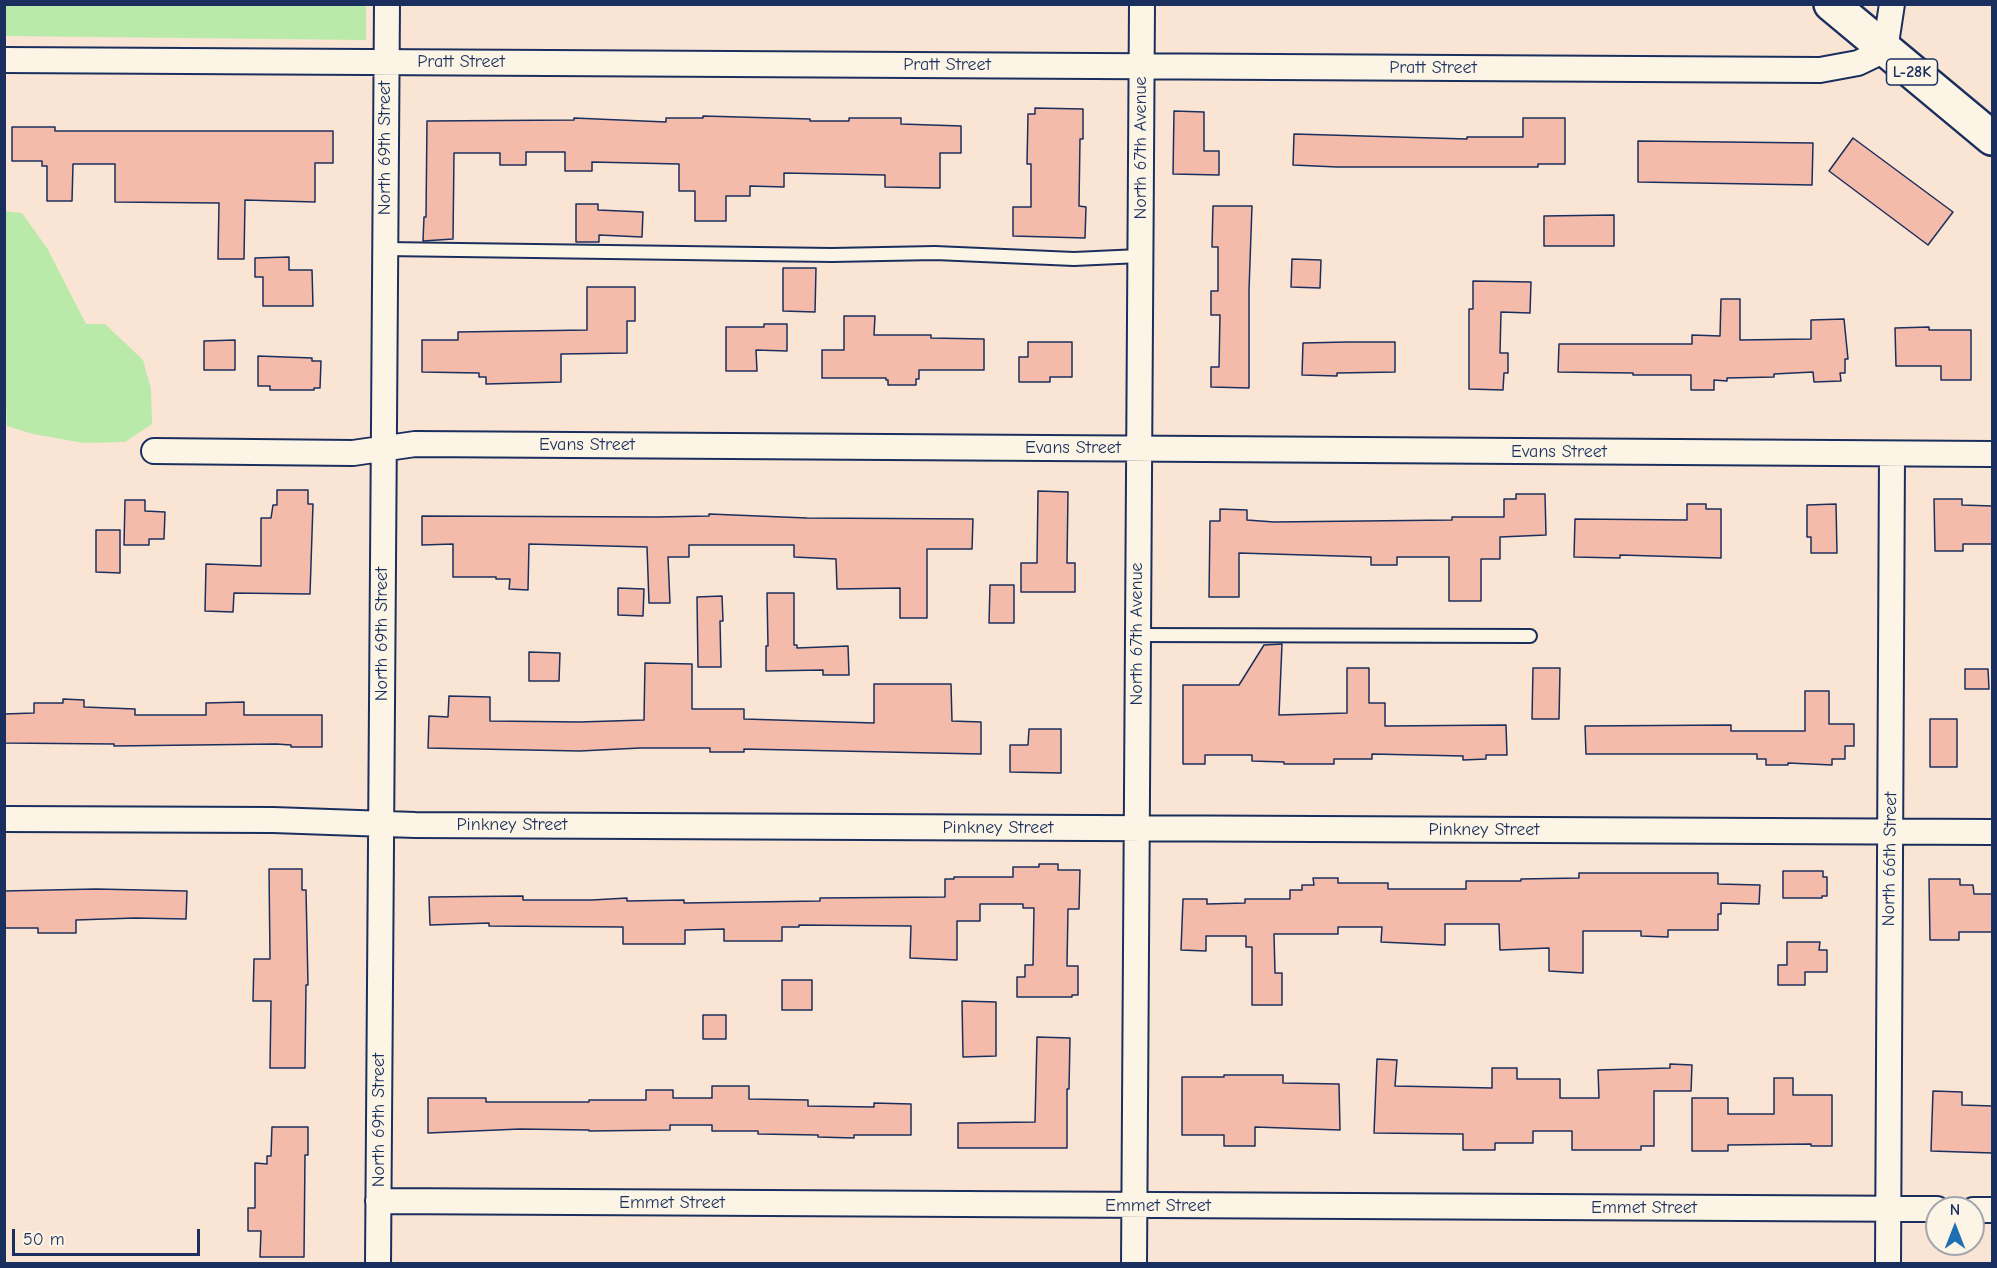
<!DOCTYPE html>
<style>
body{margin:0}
#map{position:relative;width:1997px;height:1268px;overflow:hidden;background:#fae4d3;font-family:"Comic Neue",sans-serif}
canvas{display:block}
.frame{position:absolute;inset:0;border:6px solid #1b2f5e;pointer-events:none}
.north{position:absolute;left:1925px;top:1196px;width:60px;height:60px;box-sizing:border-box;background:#fcf5e5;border:2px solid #a2a6af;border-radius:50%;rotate:0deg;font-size:16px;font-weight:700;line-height:24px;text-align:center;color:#1b2f5e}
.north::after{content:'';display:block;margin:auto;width:21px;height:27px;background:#1f6fb2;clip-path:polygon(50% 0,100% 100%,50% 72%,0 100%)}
.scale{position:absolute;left:12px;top:1229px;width:188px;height:27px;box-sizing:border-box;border:3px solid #1b2f5e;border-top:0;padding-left:8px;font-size:18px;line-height:21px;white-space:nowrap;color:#1b2f5e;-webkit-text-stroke:4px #fcf5e5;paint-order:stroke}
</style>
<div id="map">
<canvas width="1997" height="1268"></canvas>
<div class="frame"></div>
<div class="north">N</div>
<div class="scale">50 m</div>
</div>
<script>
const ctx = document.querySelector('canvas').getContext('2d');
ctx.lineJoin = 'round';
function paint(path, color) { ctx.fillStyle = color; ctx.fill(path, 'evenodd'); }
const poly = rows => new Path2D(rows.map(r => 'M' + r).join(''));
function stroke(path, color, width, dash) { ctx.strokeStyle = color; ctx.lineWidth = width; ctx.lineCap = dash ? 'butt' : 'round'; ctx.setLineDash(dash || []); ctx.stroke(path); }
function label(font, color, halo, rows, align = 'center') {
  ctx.font = font + ' "Comic Neue",sans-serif'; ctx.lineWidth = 4.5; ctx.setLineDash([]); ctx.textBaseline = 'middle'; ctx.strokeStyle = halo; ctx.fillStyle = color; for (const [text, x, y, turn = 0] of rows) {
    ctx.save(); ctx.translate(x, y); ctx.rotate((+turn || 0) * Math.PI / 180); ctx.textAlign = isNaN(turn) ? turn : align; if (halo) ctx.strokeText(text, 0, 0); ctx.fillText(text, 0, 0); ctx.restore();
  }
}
paint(poly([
 [5,4,366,5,366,40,5,36],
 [5,211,22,213,47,248,86,324,105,324,143,360,151,389,152,424,125,442,84,443,33,434,7,426,4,359]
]), '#b9eaaa');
const building = poly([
 [1035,108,1083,109,1083,139,1080,139,1079,206,1086,207,1085,238,1013,236,1013,207,1031,207,1031,164,1027,164,1028,114,1035,114,1035,108],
 [1174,111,1204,112,1204,151,1219,151,1219,175,1173,174,1174,111],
 [703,116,810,119,810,121,849,121,849,118,901,118,901,124,961,126,961,153,940,153,940,188,885,187,885,175,784,173,784,187,750,186,750,196,726,196,726,221,695,221,695,191,679,191,679,164,592,162,592,171,565,171,565,152,526,152,526,165,500,165,500,153,454,153,453,239,423,241,424,217,426,217,427,121,574,120,574,118,666,122,666,118,703,118,703,116],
 [1523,118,1565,118,1565,164,1538,164,1538,167,1337,167,1293,165,1294,134,1467,139,1467,137,1523,137,1523,118],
 [12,127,55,127,55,131,333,131,333,163,315,163,315,202,245,200,244,259,218,259,219,203,115,202,115,164,73,164,72,201,47,201,47,166,42,166,42,161,12,161,12,127],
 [1853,138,1953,212,1928,245,1829,171,1853,138],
 [1638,141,1813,143,1812,185,1638,182,1638,141],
 [576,204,598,204,598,210,643,212,642,237,599,235,599,242,576,242,576,204],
 [1213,206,1252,206,1249,290,1249,388,1211,387,1211,367,1219,367,1220,315,1211,315,1211,291,1218,291,1218,247,1212,247,1213,206],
 [1614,215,1614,246,1544,246,1544,216,1614,215],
 [289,257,289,270,312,270,313,306,263,306,263,277,255,277,255,258,289,257],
 [1292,259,1321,260,1320,288,1291,287,1292,259],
 [783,268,816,268,815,312,783,311,783,268],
 [1473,281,1531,282,1530,313,1501,312,1500,353,1508,353,1508,373,1504,373,1503,390,1469,389,1469,309,1473,309,1473,281],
 [587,287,635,287,635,321,627,321,627,353,561,354,561,382,486,384,486,377,479,377,479,373,422,372,422,340,458,340,458,332,587,330,587,287],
 [1721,299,1740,299,1740,340,1811,339,1811,320,1844,319,1848,359,1845,359,1845,373,1840,373,1841,381,1814,382,1813,372,1774,374,1774,377,1727,378,1727,381,1714,380,1714,390,1691,390,1691,375,1633,375,1633,373,1558,372,1559,344,1692,344,1692,335,1720,336,1721,299],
 [844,316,875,316,874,335,931,335,931,338,984,339,984,370,919,370,919,379,916,379,916,385,888,385,888,380,886,380,886,378,822,378,822,350,844,350,844,316],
 [764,324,787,324,787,351,756,350,757,371,726,371,726,327,764,327,764,324],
 [1929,327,1929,330,1971,330,1971,380,1941,380,1941,366,1896,366,1895,328,1929,327],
 [235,340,235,370,204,370,204,341,235,340],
 [1028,342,1072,342,1072,377,1050,377,1050,382,1019,382,1019,357,1028,357,1028,342],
 [1347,342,1395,342,1395,372,1337,373,1337,376,1302,375,1303,343,1347,342],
 [258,356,312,358,312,361,321,361,320,388,314,388,314,390,270,390,270,386,258,386,258,356],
 [277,490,308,490,308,504,313,504,310,594,234,593,233,612,205,611,206,564,261,566,261,518,271,518,273,505,277,505,277,490],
 [1038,491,1068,492,1067,563,1075,563,1075,592,1021,592,1021,563,1037,563,1038,491],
 [1516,494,1545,494,1546,535,1500,537,1500,559,1481,559,1481,601,1449,601,1449,557,1397,557,1397,565,1371,565,1371,557,1239,553,1239,597,1209,597,1210,521,1220,521,1220,509,1247,510,1247,520,1274,522,1452,520,1452,517,1504,517,1504,499,1516,499,1516,494],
 [1934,499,1962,499,1962,505,1992,506,1992,544,1963,544,1963,551,1935,551,1934,499],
 [125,500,145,500,145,511,165,512,164,539,149,539,149,545,124,545,125,500],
 [1687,504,1706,504,1706,509,1721,509,1721,558,1620,555,1620,558,1574,557,1575,519,1687,520,1687,504],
 [1836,504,1837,553,1811,553,1811,537,1807,537,1807,505,1836,504],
 [709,514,807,518,973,519,972,549,927,549,927,618,900,618,900,588,837,589,836,559,794,557,794,545,689,545,689,557,668,557,670,603,649,603,647,547,529,544,528,590,509,589,510,579,496,579,496,577,453,577,453,544,422,545,422,516,657,517,709,516,709,514],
 [96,530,120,530,120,573,96,572,96,530],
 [990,585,1014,585,1014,623,989,623,990,585],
 [618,588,644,589,643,616,618,615,618,588],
 [767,593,794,593,794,645,797,645,797,648,848,646,849,675,823,675,823,670,766,671,766,646,768,646,767,593],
 [722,596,723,621,720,621,721,667,698,667,697,597,722,596],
 [1282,644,1279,715,1347,713,1347,668,1369,668,1369,703,1385,703,1385,726,1506,725,1507,755,1486,755,1486,759,1463,760,1463,756,1372,754,1372,759,1334,759,1334,764,1284,764,1284,762,1252,761,1252,755,1205,755,1205,764,1183,764,1183,685,1239,685,1264,645,1282,644],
 [529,652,560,653,559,681,529,681,529,652],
 [645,663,692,664,692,709,744,709,744,719,874,723,874,684,951,684,952,721,981,722,981,754,744,749,744,752,710,752,710,748,640,748,580,751,428,748,429,716,448,717,449,696,490,697,490,721,580,722,644,720,645,663],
 [1533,668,1560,668,1559,719,1532,719,1533,668],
 [1965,669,1988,669,1989,689,1965,689,1965,669],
 [1805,691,1829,691,1829,724,1854,724,1854,746,1845,746,1845,759,1832,759,1832,765,1788,763,1788,765,1766,765,1766,759,1757,759,1757,754,1586,754,1585,726,1731,725,1731,731,1805,731,1805,691],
 [63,699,84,700,84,707,135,709,135,715,206,715,206,703,244,702,244,715,322,715,322,747,291,747,291,745,276,744,114,746,114,744,4,743,4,714,34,713,34,703,63,703,63,699],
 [1930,719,1957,719,1957,767,1930,767,1930,719],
 [1029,729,1061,729,1061,773,1010,772,1010,745,1028,745,1029,729],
 [1039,864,1058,864,1058,870,1080,870,1079,909,1068,909,1067,966,1078,966,1078,995,1072,995,1072,997,1017,997,1017,977,1025,977,1025,965,1033,965,1034,908,1023,908,1023,904,980,904,980,921,957,921,957,960,910,958,911,926,799,925,799,927,782,927,782,941,724,941,724,929,685,930,685,944,623,944,623,927,489,926,489,923,430,925,429,897,523,896,523,900,592,900,627,898,627,901,684,900,684,903,820,901,820,898,945,897,945,879,954,879,954,877,1013,877,1013,867,1039,867,1039,864],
 [269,869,302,869,302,890,306,890,308,985,306,985,305,1068,270,1068,271,1001,253,1001,254,959,270,959,269,869],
 [1783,871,1823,871,1823,877,1827,877,1827,896,1822,896,1822,898,1783,898,1783,871],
 [1579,873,1718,873,1718,884,1760,885,1759,904,1721,903,1721,914,1718,914,1718,930,1668,930,1668,937,1641,936,1641,931,1583,931,1583,973,1549,971,1549,948,1500,950,1499,924,1445,924,1445,945,1381,942,1382,927,1338,927,1338,934,1274,934,1275,973,1282,973,1282,1005,1252,1005,1252,947,1246,947,1246,936,1206,936,1206,951,1181,950,1183,899,1207,899,1207,904,1245,903,1245,899,1290,899,1290,890,1302,890,1302,885,1314,885,1313,878,1338,878,1338,883,1388,883,1388,889,1466,889,1466,881,1521,881,1521,879,1579,878,1579,873],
 [1929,879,1960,879,1960,885,1973,885,1974,894,1992,894,1992,932,1959,932,1959,940,1930,940,1929,879],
 [96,889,187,891,186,919,135,918,76,920,76,933,38,933,38,928,4,928,4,891,96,889],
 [1787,942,1820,942,1819,950,1827,950,1827,972,1805,972,1805,985,1778,985,1778,965,1787,965,1787,942],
 [782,980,812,980,812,1010,782,1010,782,980],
 [962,1001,996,1002,996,1056,963,1057,962,1001],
 [703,1015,726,1015,726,1039,703,1039,703,1015],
 [1037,1037,1070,1038,1069,1089,1067,1089,1067,1148,958,1148,958,1123,1035,1122,1037,1037],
 [1377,1059,1397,1060,1395,1086,1492,1088,1492,1068,1517,1068,1517,1079,1560,1079,1560,1098,1599,1098,1598,1070,1670,1068,1670,1064,1692,1065,1691,1091,1654,1091,1654,1146,1641,1146,1641,1150,1572,1150,1572,1131,1533,1131,1533,1143,1495,1143,1495,1150,1463,1150,1463,1134,1374,1133,1377,1059],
 [1224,1075,1283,1075,1283,1083,1339,1084,1340,1130,1255,1127,1255,1146,1224,1146,1224,1135,1182,1135,1182,1077,1224,1077,1224,1075],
 [1774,1078,1793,1078,1793,1095,1832,1095,1832,1146,1811,1146,1811,1144,1728,1145,1728,1151,1692,1151,1692,1098,1728,1098,1728,1114,1774,1114,1774,1078],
 [712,1086,749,1086,749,1099,808,1100,808,1106,874,1107,874,1103,911,1104,911,1135,854,1135,854,1138,818,1137,818,1135,758,1134,758,1131,712,1131,712,1125,670,1125,670,1130,589,1131,589,1130,520,1129,428,1133,428,1098,486,1098,486,1102,589,1102,589,1100,646,1100,646,1090,673,1090,673,1098,712,1098,712,1086],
 [1933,1091,1962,1092,1962,1105,1992,1106,1992,1153,1931,1151,1933,1091],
 [272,1127,308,1127,308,1155,305,1155,304,1257,260,1257,261,1231,248,1231,248,1208,255,1208,255,1163,267,1164,267,1156,271,1156,272,1127]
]);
paint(building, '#f4bbaa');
stroke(building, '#1b2f5e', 1.5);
const lane = poly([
 [385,249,832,255,935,253,1074,259,1140,256],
 [1137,635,1530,636]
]);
const street = poly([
 [4,60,1820,70,1858,63,1885,50,1892,4],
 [154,451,353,453,415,444,1992,454],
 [4,819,273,820,415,825,1992,832],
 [378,1201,1937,1209],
 [1973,1210,1992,1210],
 [378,1264,387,4],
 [1134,1264,1142,4],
 [1888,1264,1892,454]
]);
const primary = poly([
 [1831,4,1992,138]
]);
stroke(lane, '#1b2f5e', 16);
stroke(street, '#1b2f5e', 28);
stroke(primary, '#1b2f5e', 38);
stroke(lane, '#fcf5e5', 12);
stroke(street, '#fcf5e5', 24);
stroke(primary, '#fcf5e5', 33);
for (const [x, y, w] of [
 [1912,72,51]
]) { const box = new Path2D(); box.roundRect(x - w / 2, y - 13, w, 26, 4.5); ctx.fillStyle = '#fcf5e5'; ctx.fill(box); stroke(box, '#1b2f5e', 1.5); }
label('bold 16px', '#1b2f5e', null, [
 ["L-28K",1912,72]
]);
label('18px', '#1b2f5e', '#fcf5e5', [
 ["Pratt Street",461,62],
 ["Pratt Street",947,65],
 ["Pratt Street",1433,68],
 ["North 69th Street",385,148,-90],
 ["North 67th Avenue",1141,148,-90],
 ["Evans Street",587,445],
 ["Evans Street",1073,448],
 ["Evans Street",1559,452],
 ["North 69th Street",382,634,-90],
 ["North 67th Avenue",1137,634,-90],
 ["Pinkney Street",512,825],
 ["Pinkney Street",998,828],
 ["Pinkney Street",1484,830],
 ["North 66th Street",1890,859,-89],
 ["North 69th Street",379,1120,-90],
 ["Emmet Street",672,1203],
 ["Emmet Street",1158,1206],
 ["Emmet Street",1644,1208]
]);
</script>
